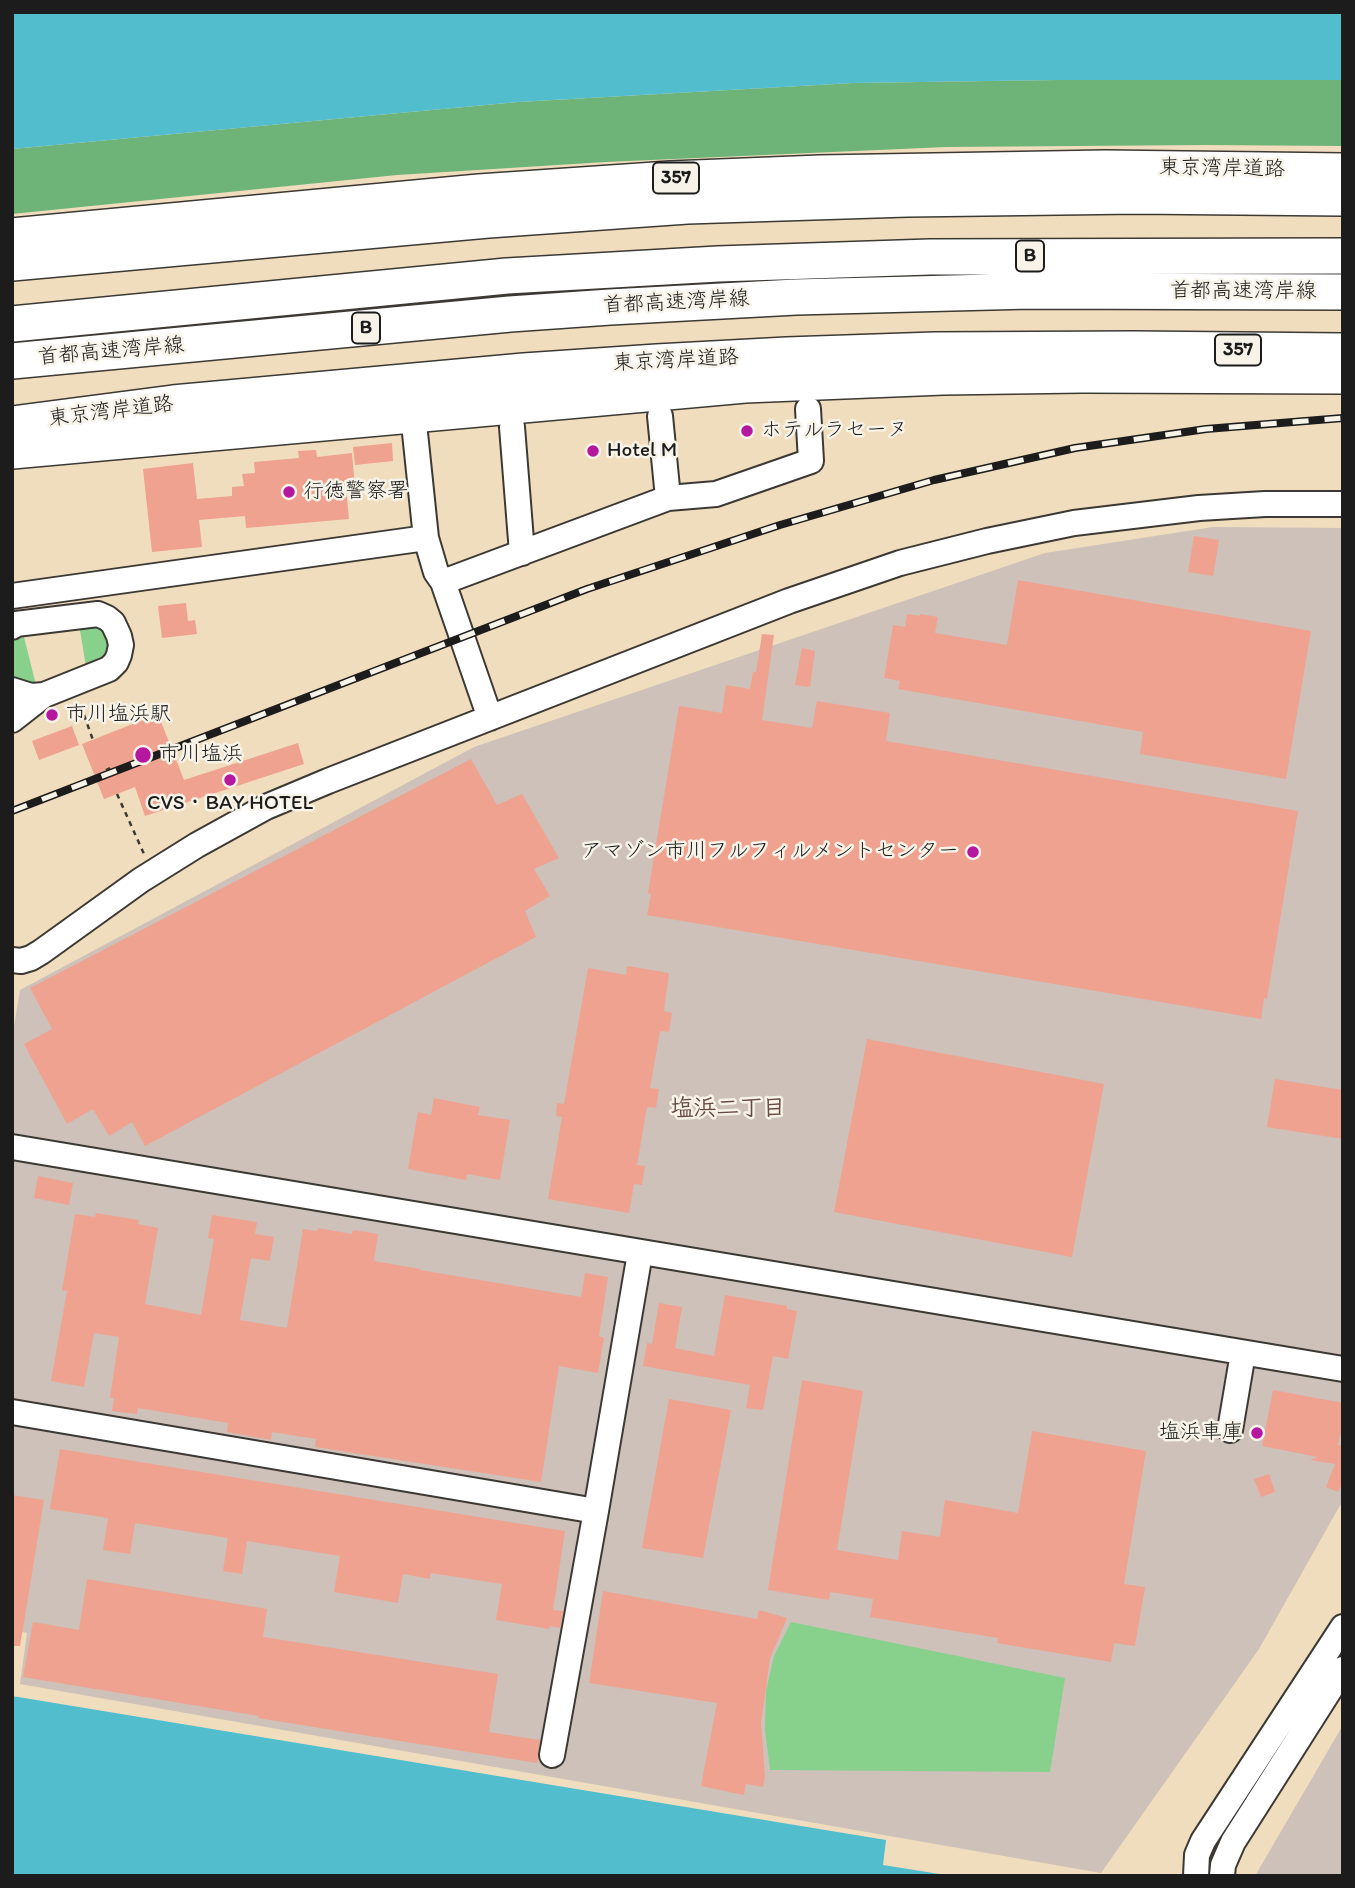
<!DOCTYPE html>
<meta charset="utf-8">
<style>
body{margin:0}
#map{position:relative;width:1355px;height:1888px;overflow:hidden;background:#f0ddbd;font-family:Itim,sans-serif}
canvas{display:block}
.frame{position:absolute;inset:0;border:14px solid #1c1c1c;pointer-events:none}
</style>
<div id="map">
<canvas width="1355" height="1888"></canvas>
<div class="frame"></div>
</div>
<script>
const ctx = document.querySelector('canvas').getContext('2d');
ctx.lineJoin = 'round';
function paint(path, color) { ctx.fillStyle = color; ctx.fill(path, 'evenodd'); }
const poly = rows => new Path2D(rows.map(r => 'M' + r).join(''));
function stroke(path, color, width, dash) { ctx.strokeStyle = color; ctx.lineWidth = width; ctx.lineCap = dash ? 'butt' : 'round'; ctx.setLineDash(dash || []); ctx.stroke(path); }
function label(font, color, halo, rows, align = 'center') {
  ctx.font = font + ' Itim,"Klee One",sans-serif'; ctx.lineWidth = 5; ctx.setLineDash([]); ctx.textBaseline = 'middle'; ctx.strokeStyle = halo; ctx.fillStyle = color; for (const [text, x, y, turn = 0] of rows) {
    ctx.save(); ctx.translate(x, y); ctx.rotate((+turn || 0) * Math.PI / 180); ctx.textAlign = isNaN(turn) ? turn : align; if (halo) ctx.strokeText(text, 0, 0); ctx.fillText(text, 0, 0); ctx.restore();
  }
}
paint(poly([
 [1213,527,1343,528,1343,1500,1259,1649,1101,1873,20,1684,27,1633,12,1630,12,1038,20,990,474,747,1045,553],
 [1343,1725,1343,1876,1255,1876]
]), '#cec1b9');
paint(poly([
 [79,624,100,625,111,644,108,655,86,667],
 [23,633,36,685,12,679,12,638],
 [791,1622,1065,1678,1050,1772,770,1770,765,1730,766,1691,774,1656]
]), '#88d18d');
paint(poly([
 [1057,80,1343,80,1343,146,1205,145,946,147,606,162,397,175,12,214,12,149,518,102,853,83]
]), '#6eb378');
paint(poly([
 [12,12,1343,12,1343,80,1057,80,853,83,518,102,12,149],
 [12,1696,886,1840,883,1865,952,1876,12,1876]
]), '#52bdcd');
paint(poly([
 [392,443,393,461,355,465,353,447],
 [316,450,317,457,352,453,355,487,346,488,349,519,246,528,245,516,199,520,202,547,152,552,143,469,193,463,197,499,232,496,232,487,244,486,242,474,255,473,254,462,299,458,298,451],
 [1194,536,1219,540,1213,576,1188,572],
 [1018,580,1311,631,1286,779,1140,754,1143,732,898,689,900,681,884,678,893,625,905,627,907,614,920,616,920,614,938,617,935,633,1007,645],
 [186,603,188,621,195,620,197,634,162,638,158,606],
 [762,634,774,635,762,720,812,728,817,701,890,713,886,741,1298,811,1267,999,1264,998,1261,1019,647,915,651,894,648,893,679,706,722,713,726,685,750,689,753,672,756,672],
 [802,648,815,651,810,687,795,685],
 [158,714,184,780,298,743,304,764,145,816,135,787,104,799,82,744],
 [72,726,79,745,39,760,32,741],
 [471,759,497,805,522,794,559,858,534,869,550,896,525,911,536,937,145,1146,132,1122,109,1136,93,1109,67,1124,24,1044,52,1029,30,988],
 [627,966,669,973,664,1011,672,1013,669,1032,660,1031,650,1088,659,1089,656,1108,647,1107,637,1165,645,1166,642,1185,634,1184,629,1213,548,1199,562,1117,556,1116,557,1103,564,1104,588,968,626,975],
 [867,1039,1104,1084,1072,1257,834,1212],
 [1275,1079,1343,1090,1343,1139,1267,1127],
 [434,1098,480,1107,478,1115,510,1120,500,1180,467,1174,466,1180,408,1169,418,1112,431,1115],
 [38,1176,73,1183,69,1205,34,1198],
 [96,1213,139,1220,138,1224,158,1228,145,1304,201,1315,214,1239,208,1238,212,1215,257,1222,255,1234,274,1237,270,1261,251,1258,240,1320,287,1328,303,1229,317,1231,318,1228,352,1234,353,1230,378,1234,374,1261,420,1269,420,1270,581,1297,585,1273,608,1277,599,1336,604,1338,598,1373,559,1366,541,1482,315,1447,316,1439,272,1432,271,1440,227,1432,228,1423,138,1408,137,1414,112,1411,114,1398,110,1398,119,1337,94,1333,84,1387,51,1381,67,1291,62,1290,75,1214,95,1217],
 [725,1295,787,1306,787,1309,797,1311,788,1359,773,1356,763,1410,746,1408,750,1385,643,1366,647,1343,652,1344,659,1303,682,1307,675,1348,714,1356],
 [802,1380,863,1391,837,1550,898,1560,902,1531,940,1537,945,1500,1018,1513,1032,1431,1146,1451,1124,1584,1145,1587,1135,1646,1114,1643,1111,1662,997,1643,998,1638,870,1617,873,1599,830,1592,829,1600,768,1590],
 [1273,1390,1343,1403,1341,1420,1343,1421,1338,1445,1343,1446,1343,1481,1338,1492,1326,1487,1335,1464,1310,1460,1318,1457,1262,1446],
 [669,1399,731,1410,703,1558,642,1548],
 [60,1449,565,1531,553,1610,563,1611,560,1628,550,1626,549,1629,496,1620,502,1584,431,1573,430,1579,403,1574,398,1603,334,1592,340,1556,247,1541,242,1574,223,1571,228,1538,135,1523,130,1554,103,1550,108,1518,50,1509],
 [1269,1474,1275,1492,1261,1497,1254,1479],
 [12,1495,44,1500,20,1646,12,1646],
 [87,1579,267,1609,263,1637,498,1674,489,1732,540,1740,537,1763,258,1718,259,1716,23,1677,33,1622,79,1630],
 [603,1591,757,1619,759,1610,787,1618,770,1659,761,1723,765,1776,763,1787,746,1784,744,1795,701,1786,717,1703,589,1683]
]), '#efa28f');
const minor = poly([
 [413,414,426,538,436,572,443,582,490,718],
 [660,416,668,498],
 [512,427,522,553],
 [443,582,668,498,716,494,811,461,808,409],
 [12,596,426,538],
 [12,627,16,624,98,614,107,618,113,623,119,636,121,645,119,655,116,662,109,669,44,695,12,720],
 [12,690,31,696,44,695],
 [12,960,21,961,31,958,41,952,141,880,197,845,266,807,328,781,789,601,900,563,987,541,1074,523,1199,508,1265,504,1343,504],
 [12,1147,1343,1369],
 [12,1412,596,1511],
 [1230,1430,1243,1353],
 [552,1755,596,1511,640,1253],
 [1196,1876,1197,1855,1203,1841,1343,1627],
 [1222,1876,1223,1865,1233,1842,1343,1669]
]);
const highway = poly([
 [12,236,479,192,670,179,820,173,1105,168,1343,171],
 [12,263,488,220,687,206,907,199,1136,196,1343,198],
 [12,324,507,276,718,264,930,257,1343,256],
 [12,361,510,314,610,307,796,297,1030,291,1343,292],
 [12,424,173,403,524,371,657,362,787,355,935,350,1134,349,1343,351],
 [12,451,745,385,943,377,1082,375,1343,376]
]);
stroke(minor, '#3c3934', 28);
stroke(highway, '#3c3934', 38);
stroke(poly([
 [84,715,93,740],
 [106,770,110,768],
 [117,794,144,854]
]), '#3c3934', 2.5, [5, 5]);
stroke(minor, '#fff', 24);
stroke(highway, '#fff', 35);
const rail = poly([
 [12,811,587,589,780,525,934,480,1075,448,1206,429,1343,418]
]);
stroke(rail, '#1c1c1c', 8);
stroke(rail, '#f7f3e8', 5, [16]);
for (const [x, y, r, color] of [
 [747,431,7,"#b5179e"],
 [593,451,7,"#b5179e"],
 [289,492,7,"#b5179e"],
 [52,715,7,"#b5179e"],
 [143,755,9,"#b5179e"],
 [230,780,7,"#b5179e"],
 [973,852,7,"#b5179e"],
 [1257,1433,7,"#b5179e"]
]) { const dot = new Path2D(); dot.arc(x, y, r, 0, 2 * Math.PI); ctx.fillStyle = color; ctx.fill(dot); stroke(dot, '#f7f3e8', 2.5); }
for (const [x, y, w] of [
 [676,178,46],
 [1030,256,28],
 [366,328,28],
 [1238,350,46]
]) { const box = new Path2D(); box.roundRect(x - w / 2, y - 15.5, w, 31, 5); ctx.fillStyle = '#f7f3e8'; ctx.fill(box); stroke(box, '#1c1c1c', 2); }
label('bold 19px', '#1c1c1c', null, [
 ["357",676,178],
 ["B",1030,256],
 ["B",366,328],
 ["357",1238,350]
]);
label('21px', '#1c1c1c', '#f7f3e8', [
 ["東京湾岸道路",1222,169,1],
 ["首都高速湾岸線",1243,292],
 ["首都高速湾岸線",676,303,-3],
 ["首都高速湾岸線",111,352,-5],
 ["東京湾岸道路",676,361,-3],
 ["東京湾岸道路",111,412,-7]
]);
label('21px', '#1c1c1c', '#f7f3e8', [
 ["ホテルラセーヌ",761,431],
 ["Hotel M",607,451],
 ["行徳警察署",303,492],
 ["市川塩浜駅",66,715],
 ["市川塩浜",159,755],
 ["CVS・BAY HOTEL",230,804,"center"],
 ["アマゾン市川フルフィルメントセンター",959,852,"right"],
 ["塩浜車庫",1243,1433,"right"]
], 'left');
label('bold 23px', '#664b44', '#f7f3e8', [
 ["塩浜二丁目",728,1109]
]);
</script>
